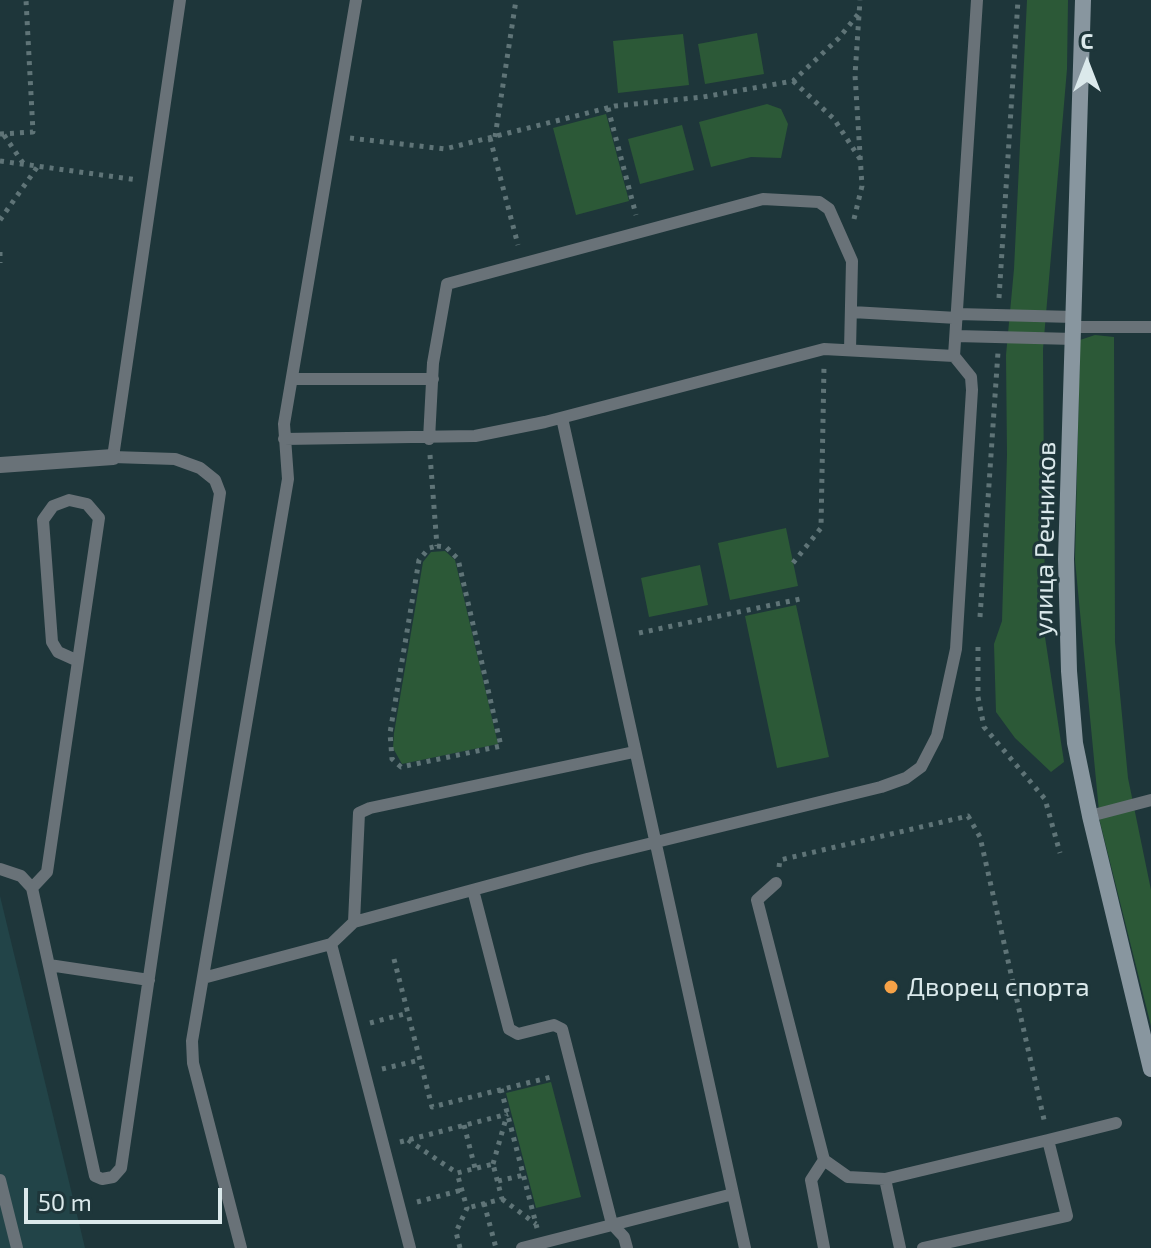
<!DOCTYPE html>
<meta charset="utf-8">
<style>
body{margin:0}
#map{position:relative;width:1151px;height:1248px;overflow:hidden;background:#1e363a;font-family:"Exo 2",sans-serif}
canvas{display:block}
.north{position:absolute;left:1047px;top:24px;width:80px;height:80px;-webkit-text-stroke:6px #1e363a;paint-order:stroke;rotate:0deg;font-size:22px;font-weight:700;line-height:32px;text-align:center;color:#dbe9eb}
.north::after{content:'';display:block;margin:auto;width:28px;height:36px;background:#dbe9eb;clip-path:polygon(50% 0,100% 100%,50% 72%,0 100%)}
.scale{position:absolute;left:24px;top:1188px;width:198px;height:36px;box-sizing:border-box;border:4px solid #dbe9eb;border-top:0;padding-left:10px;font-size:24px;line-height:28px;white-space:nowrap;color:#dbe9eb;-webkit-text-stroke:6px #1e363a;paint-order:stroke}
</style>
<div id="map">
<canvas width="1151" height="1248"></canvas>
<div class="north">С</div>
<div class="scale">50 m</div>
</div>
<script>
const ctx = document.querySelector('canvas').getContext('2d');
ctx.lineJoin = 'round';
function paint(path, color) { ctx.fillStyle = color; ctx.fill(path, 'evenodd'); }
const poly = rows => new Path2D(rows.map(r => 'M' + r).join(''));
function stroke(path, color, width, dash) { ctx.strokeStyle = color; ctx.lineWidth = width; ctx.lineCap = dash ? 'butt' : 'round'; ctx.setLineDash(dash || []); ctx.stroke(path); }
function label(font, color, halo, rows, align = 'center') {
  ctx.font = font + ' "Exo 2",sans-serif'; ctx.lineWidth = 6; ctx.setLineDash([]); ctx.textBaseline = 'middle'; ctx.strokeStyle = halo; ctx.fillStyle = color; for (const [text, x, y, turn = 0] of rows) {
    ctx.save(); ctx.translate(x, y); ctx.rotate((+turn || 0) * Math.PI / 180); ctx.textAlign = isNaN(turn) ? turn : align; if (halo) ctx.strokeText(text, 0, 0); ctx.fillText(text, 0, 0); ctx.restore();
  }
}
paint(poly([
 [0,896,85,1248,0,1248]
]), '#224448');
paint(poly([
 [1027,0,1068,0,1067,69,1043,349,1045,637,1064,762,1051,772,1015,738,996,712,994,644,1002,621,1007,455,1006,355,1014,269],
 [757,33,764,74,705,84,698,44],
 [683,34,689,85,618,93,613,41],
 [767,104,781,109,788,124,781,158,751,157,711,167,699,122],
 [606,114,629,201,576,215,553,128],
 [682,125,694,170,640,184,628,139],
 [1095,335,1114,337,1115,642,1128,778,1151,890,1151,1026,1100,822,1075,560,1080,340],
 [786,528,798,586,730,600,718,543],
 [445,551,455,560,498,744,402,764,393,748,394,733,423,562,431,552],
 [700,565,708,605,649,617,641,578],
 [796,605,829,757,777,768,745,616],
 [551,1082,581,1197,536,1208,506,1093]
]), '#2c5937');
stroke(poly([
 [793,81,834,119,860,159],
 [608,108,636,215],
 [0,134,33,132,26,0],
 [4,135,23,163],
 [495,137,516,0],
 [350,138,445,149,615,106,703,97,793,81,839,38,859,13],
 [490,138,518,245],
 [0,161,138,180],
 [854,219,862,186,855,75,860,0],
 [0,220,38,166],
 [0,252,0,263],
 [999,298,1018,0],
 [430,455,437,546],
 [437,546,446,547,458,559,501,746,401,767,392,759,390,733,419,560,429,548,437,546],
 [793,563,821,528,824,366],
 [980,617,998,352],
 [639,633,800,599],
 [978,647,978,697,984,727,1045,799,1060,853],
 [779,867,780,860,968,816,980,837,1045,1124],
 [394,959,432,1107,555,1076],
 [370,1023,408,1013],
 [382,1069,420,1060],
 [501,1089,537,1228],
 [464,1125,475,1168],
 [408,1140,457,1173],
 [400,1142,508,1114],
 [493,1164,507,1115],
 [498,1181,524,1175],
 [502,1199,536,1224],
 [417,1202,462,1190],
 [484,1203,496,1248],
 [460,1248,456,1232,467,1208,457,1173,493,1164,502,1199,467,1208]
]), '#5f7477', 5, [4, 6]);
stroke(poly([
 [852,312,957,318],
 [957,314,1074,317],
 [1074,327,1151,327],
 [956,336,1074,339],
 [292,379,433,379],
 [562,418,745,1248],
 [284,439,475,436,545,422,824,349,954,356],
 [429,439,433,363,447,284,763,199,819,202,829,209,852,261,850,350],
 [1090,816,1151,800],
 [0,869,21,876,32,888,95,1176,102,1179,113,1177,121,1168,220,493,215,480,200,468,175,459,113,457,180,0],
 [776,883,757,900,824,1160,848,1177,885,1179,900,1248],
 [32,888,47,872,99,518,87,504,69,500,53,506,43,520,52,642,58,652,78,661],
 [473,890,509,1029,518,1034,554,1025,562,1029,612,1224,624,1237,627,1248],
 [354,922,359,813,370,808,634,752],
 [331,944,410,1248],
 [49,965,149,980],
 [203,978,331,944,354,922,587,859,881,787,906,778,921,767,937,736,956,649,972,390,971,377,954,356,977,0],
 [885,1179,1048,1140],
 [0,1180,17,1248],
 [241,1248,193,1063,192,1041,288,479,284,424,356,0],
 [522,1248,733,1194],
 [824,1248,811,1180,824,1160],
 [923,1248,1067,1216,1048,1140,1116,1123]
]), '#697278', 12);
stroke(poly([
 [0,465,113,457]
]), '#697278', 16);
stroke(poly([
 [1083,0,1066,559,1069,671,1075,743,1090,816,1151,1069]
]), '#88969f', 16);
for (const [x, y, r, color] of [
 [891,987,8,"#f6a247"]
]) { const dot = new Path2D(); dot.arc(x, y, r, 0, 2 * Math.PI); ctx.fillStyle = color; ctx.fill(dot); stroke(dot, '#1e363a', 3); }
label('26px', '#dbe9eb', '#1e363a', [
 ["улица Речников",1045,539,-89]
]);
label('26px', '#dbe9eb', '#1e363a', [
 ["Дворец спорта",907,987]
], 'left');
</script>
